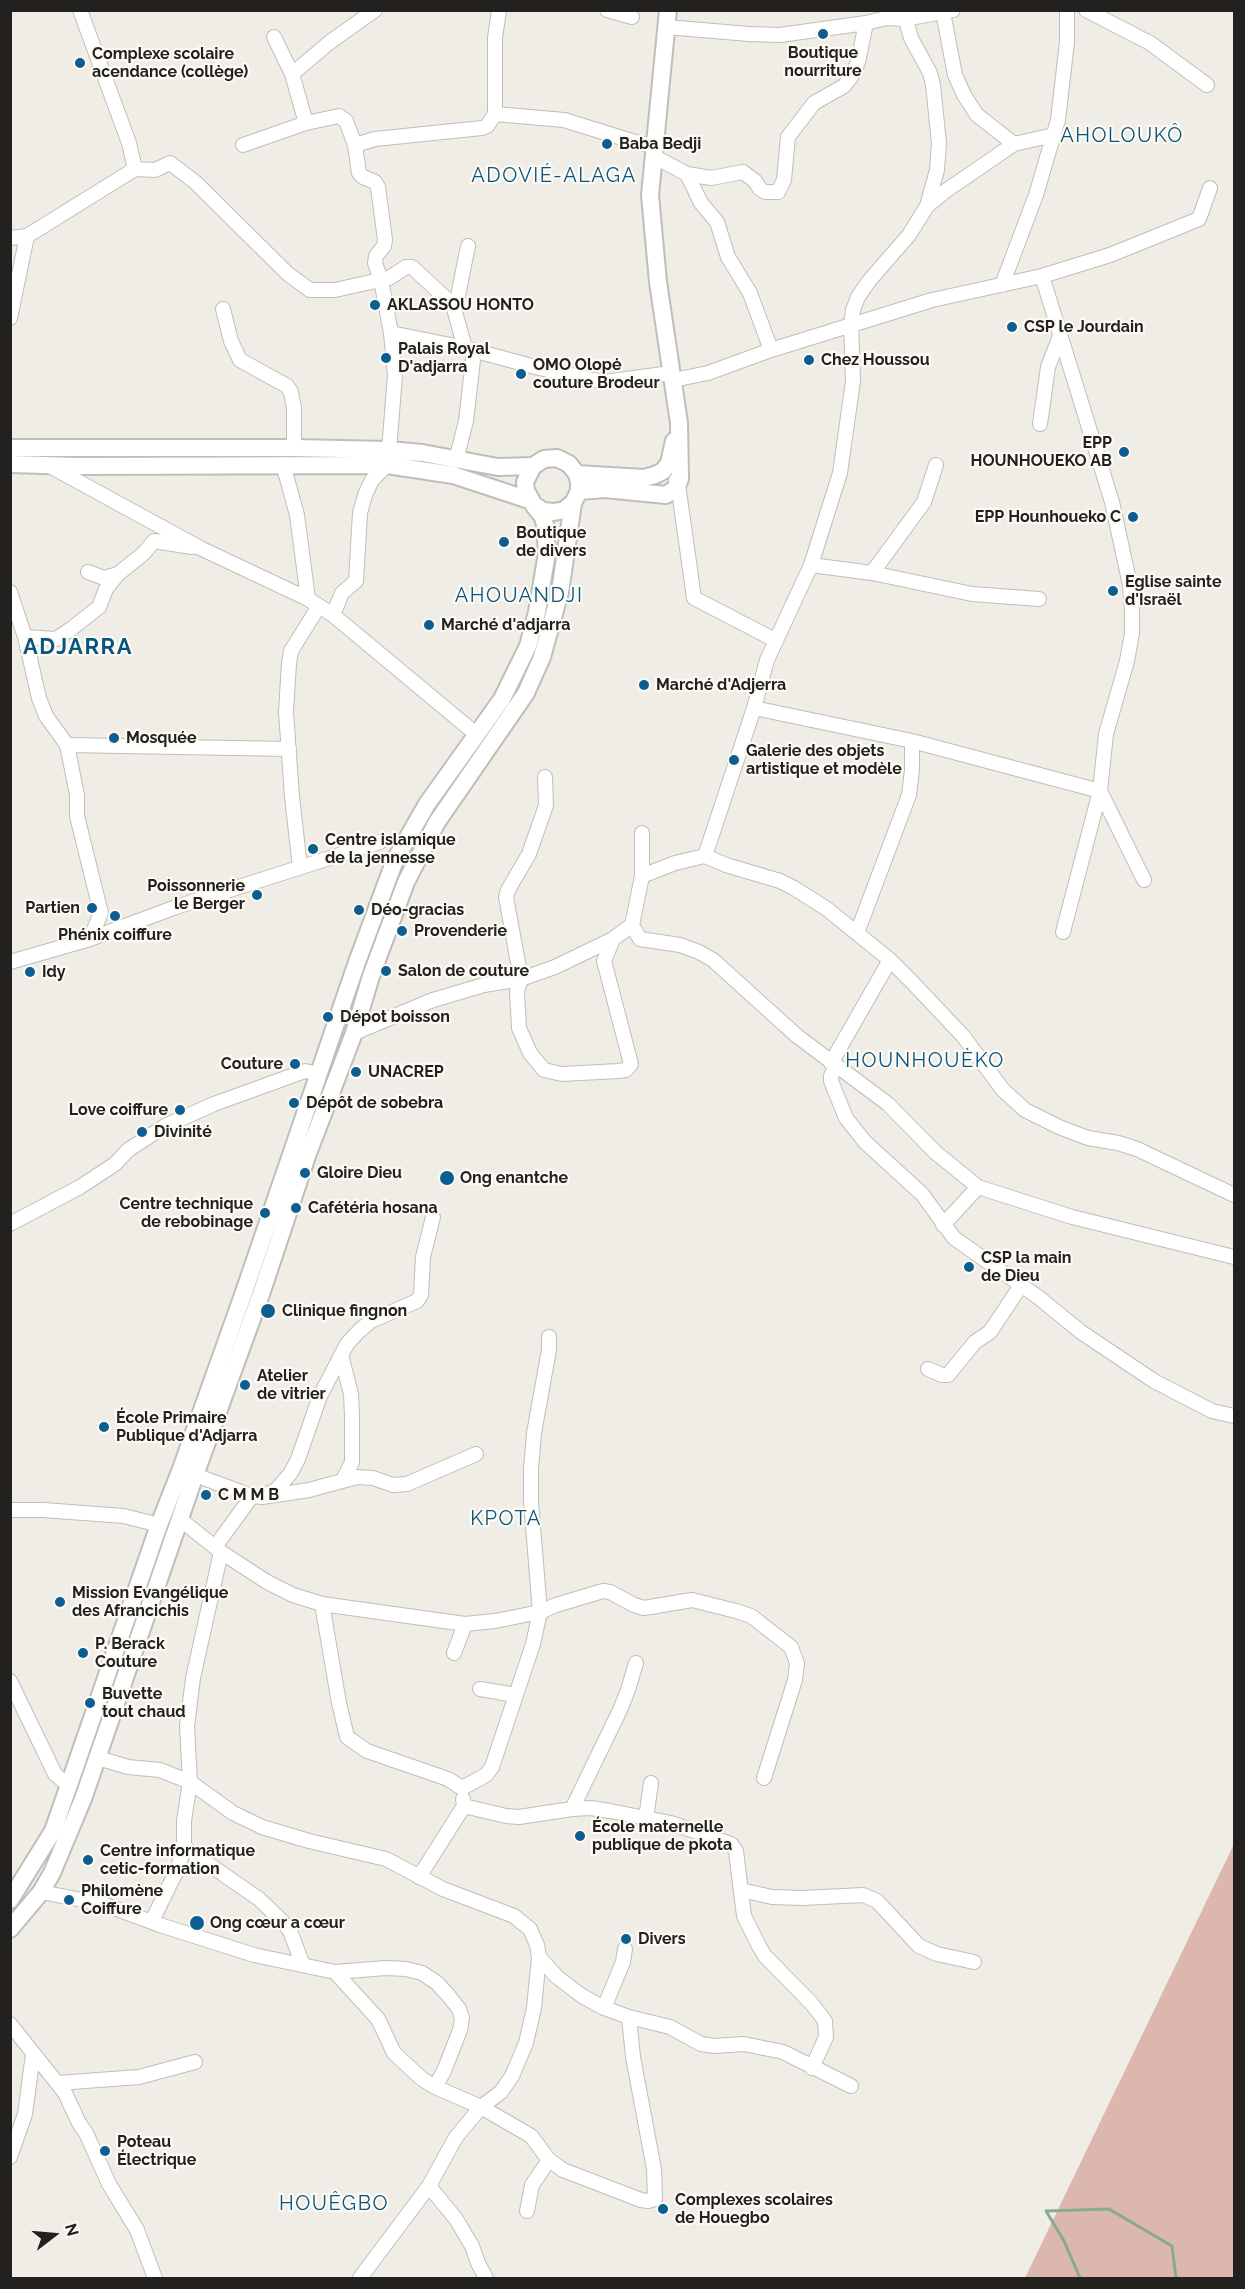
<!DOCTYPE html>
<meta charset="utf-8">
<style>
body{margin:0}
#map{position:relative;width:1245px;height:2289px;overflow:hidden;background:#efede6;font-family:Raleway,sans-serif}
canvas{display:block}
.frame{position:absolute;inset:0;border:12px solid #22211f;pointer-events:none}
.north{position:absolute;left:24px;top:2205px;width:60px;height:60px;-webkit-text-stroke:4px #fcfaf3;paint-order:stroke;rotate:74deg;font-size:16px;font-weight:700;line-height:24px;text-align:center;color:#22211f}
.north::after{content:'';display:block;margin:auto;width:21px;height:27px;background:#22211f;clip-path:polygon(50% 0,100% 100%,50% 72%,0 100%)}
</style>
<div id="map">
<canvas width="1245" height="2289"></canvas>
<div class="frame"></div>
<div class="north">N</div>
</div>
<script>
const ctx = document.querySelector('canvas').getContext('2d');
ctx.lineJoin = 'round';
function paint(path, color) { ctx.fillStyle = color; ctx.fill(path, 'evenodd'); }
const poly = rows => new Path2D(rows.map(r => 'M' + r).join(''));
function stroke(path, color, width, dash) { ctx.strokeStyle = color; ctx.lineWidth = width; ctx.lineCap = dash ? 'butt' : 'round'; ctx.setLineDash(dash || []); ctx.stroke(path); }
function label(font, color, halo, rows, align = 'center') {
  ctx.font = font + ' Raleway,sans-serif'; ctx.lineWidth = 4.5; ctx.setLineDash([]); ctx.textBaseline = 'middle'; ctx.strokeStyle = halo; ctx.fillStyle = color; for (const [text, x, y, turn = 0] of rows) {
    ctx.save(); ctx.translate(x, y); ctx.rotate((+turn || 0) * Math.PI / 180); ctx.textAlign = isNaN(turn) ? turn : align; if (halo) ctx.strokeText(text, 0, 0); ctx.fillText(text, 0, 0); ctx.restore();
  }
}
paint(poly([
 [1234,1844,1234,2278,1025,2278]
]), '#dbb7ae');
stroke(poly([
 [1080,2278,1064,2241,1046,2211,1109,2209,1172,2246,1176,2278]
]), '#88aa90', 3);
const minor = poly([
 [80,10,129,143,135,169],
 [607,10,632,17],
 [1086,10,1150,43,1207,85],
 [943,12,955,75,964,95,977,115,1014,144],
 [666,27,749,34,780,35,866,23,886,18,905,19,953,10],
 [274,37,292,74,306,123],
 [292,74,330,42,375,10],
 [495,114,495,38,499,10],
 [243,145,306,123,339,116,346,121,355,145,359,173,363,177,375,182,378,187,385,240,384,246,376,256,375,263,381,280,391,333,395,375,389,450],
 [355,145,375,139,482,128,487,126,495,114,564,120,635,142,655,146],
 [655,157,687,174,711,178,743,172,755,181,760,189,765,192,778,192,784,180,788,137,814,103,844,86,851,77,858,62,866,23],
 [687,174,701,203,717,222,728,257,750,293,771,350],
 [927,206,944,192,1014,144,1054,135],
 [10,238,27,236,135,169,155,170,170,163,195,182,288,274,310,290,335,290,389,278,406,267,412,267,453,305],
 [1042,276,1112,502,1130,585,1132,611,1132,633,1127,661,1106,734,1100,791,1063,932],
 [1002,285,1036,195,1058,120,1067,42,1067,10],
 [223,309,231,341,240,360,287,386,291,392,294,408,294,448],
 [10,318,27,236],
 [391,333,465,348,539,368,604,382,671,373],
 [465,348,453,305,458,296,468,246],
 [673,380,708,373,771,350,932,300,1042,276,1110,255,1199,219,1210,188],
 [1040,424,1048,367,1060,336],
 [456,460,466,421,474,351],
 [283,464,297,515,308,599],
 [48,465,200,548,308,599,333,615,476,734],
 [676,480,678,484,694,598,775,640],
 [811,565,872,573,972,594,1039,599],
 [88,572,104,578,118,574],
 [872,573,924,502,936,465],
 [10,592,25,637,39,698,46,716,67,745,77,795,77,816,101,913,90,939],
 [333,615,342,593,356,581,360,513,365,495,372,480,387,465],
 [25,637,56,639,71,629,99,607,106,589,118,574,144,553,154,541,192,547],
 [754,708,912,741,1100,791,1144,880],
 [67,745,289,749],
 [545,777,546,805,543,814,529,854,508,890,506,897,521,979,517,991,519,1028,530,1053,544,1070,562,1074,618,1071,626,1070,631,1064,604,961,613,939],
 [642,833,642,876,632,925,640,939,680,945,699,952,713,960,797,1036,888,1104,935,1152,978,1187,1072,1217,1234,1257],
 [705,856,754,708,767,660,811,565,840,473,853,381,851,324,853,310,858,297,869,281,909,235,927,206,937,170,939,143,933,85,930,73,911,38,903,10],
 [300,867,292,797,286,712,289,663,291,651,319,606],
 [642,876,675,863,705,856,726,865,780,881,794,888,827,909,890,960,912,982,963,1036,1003,1090,1025,1110,1059,1127,1088,1138,1118,1143,1137,1149,1234,1195],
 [857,933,909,795,912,770,912,741],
 [10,962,90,939,176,907,380,842],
 [354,1033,433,1000,484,985,521,979,555,967,613,939,632,925],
 [831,1063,890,960],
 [836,1066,831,1076,831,1081,846,1118,865,1142,922,1194,954,1238,1038,1297,1081,1332,1154,1381,1212,1411,1234,1416],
 [10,1224,80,1187,115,1164,128,1150,165,1126,214,1104,305,1071,319,1074],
 [943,1225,978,1187],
 [341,1355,351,1394,352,1416,352,1462,343,1480],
 [928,1369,942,1375,948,1375,975,1342,990,1332,1022,1284],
 [195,1475,252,1496,262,1497,309,1490,357,1477,373,1478,393,1485,407,1484,476,1454],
 [262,1497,276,1490,290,1474,298,1459,320,1396,347,1344,359,1331,371,1321,417,1301,421,1295,423,1257,433,1217],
 [10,1510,43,1510,124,1516,159,1525],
 [181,1520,221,1552,267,1582,293,1595,322,1604,465,1624,495,1621,540,1612,556,1605,603,1591,610,1592,634,1605,644,1608,692,1600,736,1611,751,1616,791,1647,797,1663,795,1680,764,1778],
 [215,1547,252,1496],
 [322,1604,339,1703,347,1737,367,1751,448,1779,462,1788],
 [454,1653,465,1624],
 [10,1681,55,1774,68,1785],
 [480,1689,515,1695],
 [98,1758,128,1767,160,1770,190,1782,233,1813,262,1827,309,1841,386,1859,443,1889,514,1916,530,1929,537,1945,539,1957,534,2008,526,2043,512,2076,501,2092,481,2107,456,2137,429,2186,360,2278],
 [462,1788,486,1775,492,1767,533,1644,540,1612,531,1502,531,1469,534,1433,549,1350,549,1337],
 [464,1806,506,1816,519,1817,572,1809,591,1808,610,1811,671,1823,731,1844,736,1851,744,1916,759,1946,765,1956,812,2004,825,2021,826,2037,812,2068],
 [572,1809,620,1710,628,1690,636,1663],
 [646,1818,651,1783],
 [184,1847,259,1899,282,1921,290,1931,303,1965],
 [419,1877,464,1806,463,1799],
 [741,1890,772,1897,802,1898,863,1895,877,1901,919,1946,937,1954,974,1962],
 [41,1892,103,1904,160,1925,254,1955,335,1972,378,2019,394,2053,422,2079,435,2087,481,2107,531,2136,549,2160,563,2170,641,2200,648,2201,655,2199,654,2169,633,2057,629,2017],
 [152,1921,178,1868,184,1847,184,1821,190,1782,187,1726,193,1678,221,1552],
 [539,1957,557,1977,582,1996,604,2008,629,2017,670,2027,701,2044,714,2046,744,2044,783,2052,851,2086],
 [335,1972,386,1968,406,1969,422,1973,437,1983,448,1995,459,2009,462,2018,460,2030,444,2071,435,2087],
 [604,2008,623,1962,625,1949],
 [10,2024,65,2093,79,2123,86,2133,109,2184,137,2230,155,2278],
 [58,2083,139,2077,195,2062],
 [10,2157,25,2114,33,2054],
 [429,2186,456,2219,472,2246,478,2263,486,2278],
 [527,2211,532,2185,549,2160]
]);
const major = poly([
 [10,448,294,448,389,450,422,453,498,467,533,466],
 [10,464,76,466,387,465,453,475,529,500],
 [577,474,644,478,655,475,663,471,669,463,674,441],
 [579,491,605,489,666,495,676,488,680,479,679,423,658,282,650,195,668,10],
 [10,1900,53,1831,159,1525,181,1469,243,1295,357,962,395,860,427,804,502,699,528,646,537,612,547,553,545,525,543,517,534,506],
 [10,1929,41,1892,52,1873,83,1799,195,1475,261,1294,307,1156,354,1033,371,976,406,882,437,822,526,693,542,657,560,592,573,503,579,491,579,482,577,474,569,464,557,458,544,459,533,466,525,482,526,491,534,505,543,511,554,512,564,510,573,503]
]);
stroke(minor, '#c0beb8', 16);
stroke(major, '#c0beb8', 20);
stroke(minor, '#fff', 14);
stroke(major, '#fff', 16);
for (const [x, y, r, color] of [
 [823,34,6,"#0c5e90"],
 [80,63,6,"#0c5e90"],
 [607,144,6,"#0c5e90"],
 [375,305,6,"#0c5e90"],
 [1012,327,6,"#0c5e90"],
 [386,358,6,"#0c5e90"],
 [809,360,6,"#0c5e90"],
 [521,374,6,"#0c5e90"],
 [1124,452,6,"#0c5e90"],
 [1133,517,6,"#0c5e90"],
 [504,542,6,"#0c5e90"],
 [1113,591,6,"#0c5e90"],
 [429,625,6,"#0c5e90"],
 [644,685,6,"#0c5e90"],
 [114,738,6,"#0c5e90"],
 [734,760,6,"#0c5e90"],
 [313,849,6,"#0c5e90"],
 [257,895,6,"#0c5e90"],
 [92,908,6,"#0c5e90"],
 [359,910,6,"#0c5e90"],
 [115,916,6,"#0c5e90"],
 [402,931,6,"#0c5e90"],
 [386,971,6,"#0c5e90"],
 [30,972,6,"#0c5e90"],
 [328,1017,6,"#0c5e90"],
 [295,1064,6,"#0c5e90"],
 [356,1072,6,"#0c5e90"],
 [294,1103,6,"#0c5e90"],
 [180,1110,6,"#0c5e90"],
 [142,1132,6,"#0c5e90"],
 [305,1173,6,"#0c5e90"],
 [447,1178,8,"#0c5e90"],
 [296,1208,6,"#0c5e90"],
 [265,1213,6,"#0c5e90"],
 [969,1267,6,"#0c5e90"],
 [268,1311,8,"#0c5e90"],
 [245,1385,6,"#0c5e90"],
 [104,1427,6,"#0c5e90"],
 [206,1495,6,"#0c5e90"],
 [60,1602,6,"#0c5e90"],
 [83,1653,6,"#0c5e90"],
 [90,1703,6,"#0c5e90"],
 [580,1836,6,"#0c5e90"],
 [88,1860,6,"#0c5e90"],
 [69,1900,6,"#0c5e90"],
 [197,1923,8,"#0c5e90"],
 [626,1939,6,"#0c5e90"],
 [105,2151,6,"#0c5e90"],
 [663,2209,6,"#0c5e90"]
]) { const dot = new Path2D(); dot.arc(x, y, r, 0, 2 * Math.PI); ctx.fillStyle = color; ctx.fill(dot); stroke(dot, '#fcfaf3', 2); }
label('bold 16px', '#22211f', '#fcfaf3', [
 ["Boutique",823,53,"center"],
 ["nourriture",823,71,"center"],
 ["Complexe scolaire",92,54],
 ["acendance (collège)",92,72],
 ["Baba Bedji",619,144],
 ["AKLASSOU HONTO",387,305],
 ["CSP le Jourdain",1024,327],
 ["Palais Royal",398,349],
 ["D'adjarra",398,367],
 ["Chez Houssou",821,360],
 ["OMO Olopė",533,365],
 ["couture Brodeur",533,383],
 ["EPP",1112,443,"right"],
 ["HOUNHOUEKO AB",1112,461,"right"],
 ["EPP Hounhoueko C",1121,517,"right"],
 ["Boutique",516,533],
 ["de divers",516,551],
 ["Eglise sainte",1125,582],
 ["d'Israël",1125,600],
 ["Marché d'adjarra",441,625],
 ["Marché d'Adjerra",656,685],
 ["Mosquée",126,738],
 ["Galerie des objets",746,751],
 ["artistique et modèle",746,769],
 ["Centre islamique",325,840],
 ["de la jennesse",325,858],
 ["Poissonnerie",245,886,"right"],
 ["le Berger",245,904,"right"],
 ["Partien",80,908,"right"],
 ["Déo-gracias",371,910],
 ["Provenderie",414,931],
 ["Phénix coiffure",115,935,"center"],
 ["Salon de couture",398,971],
 ["Idy",42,972],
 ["Dépot boisson",340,1017],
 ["Couture",283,1064,"right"],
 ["UNACREP",368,1072],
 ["Dépôt de sobebra",306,1103],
 ["Love coiffure",168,1110,"right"],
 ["Divinité",154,1132],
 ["Gloire Dieu",317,1173],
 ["Ong enantche",460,1178],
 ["Centre technique",253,1204,"right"],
 ["de rebobinage",253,1222,"right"],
 ["Cafétéria hosana",308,1208],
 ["CSP la main",981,1258],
 ["de Dieu",981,1276],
 ["Clinique fingnon",282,1311],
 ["Atelier",257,1376],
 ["de vitrier",257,1394],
 ["École Primaire",116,1418],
 ["Publique d'Adjarra",116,1436],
 ["C M M B",218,1495],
 ["Mission Evangélique",72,1593],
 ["des Afrancichis",72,1611],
 ["P. Berack",95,1644],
 ["Couture",95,1662],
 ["Buvette",102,1694],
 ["tout chaud",102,1712],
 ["École maternelle",592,1827],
 ["publique de pkota",592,1845],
 ["Centre informatique",100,1851],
 ["cetic-formation",100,1869],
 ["Philomène",81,1891],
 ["Coiffure",81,1909],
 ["Ong cœur a cœur",210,1923],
 ["Divers",638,1939],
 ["Poteau",117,2142],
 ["Électrique",117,2160],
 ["Complexes scolaires",675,2200],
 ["de Houegbo",675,2218]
], 'left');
ctx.letterSpacing = '1.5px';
label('20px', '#095481', '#fcfaf3', [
 ["AHOLOUKÔ",1122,136],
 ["ADOVIÉ-ALAGA",554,176],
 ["AHOUANDJI",519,596],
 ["HOUNHOUÈKO",925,1061],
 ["KPOTA",506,1519],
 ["HOUÊGBO",334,2204]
]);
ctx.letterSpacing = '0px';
ctx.letterSpacing = '1.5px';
label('bold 22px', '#095481', '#fcfaf3', [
 ["ADJARRA",78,647]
]);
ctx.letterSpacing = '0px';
</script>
